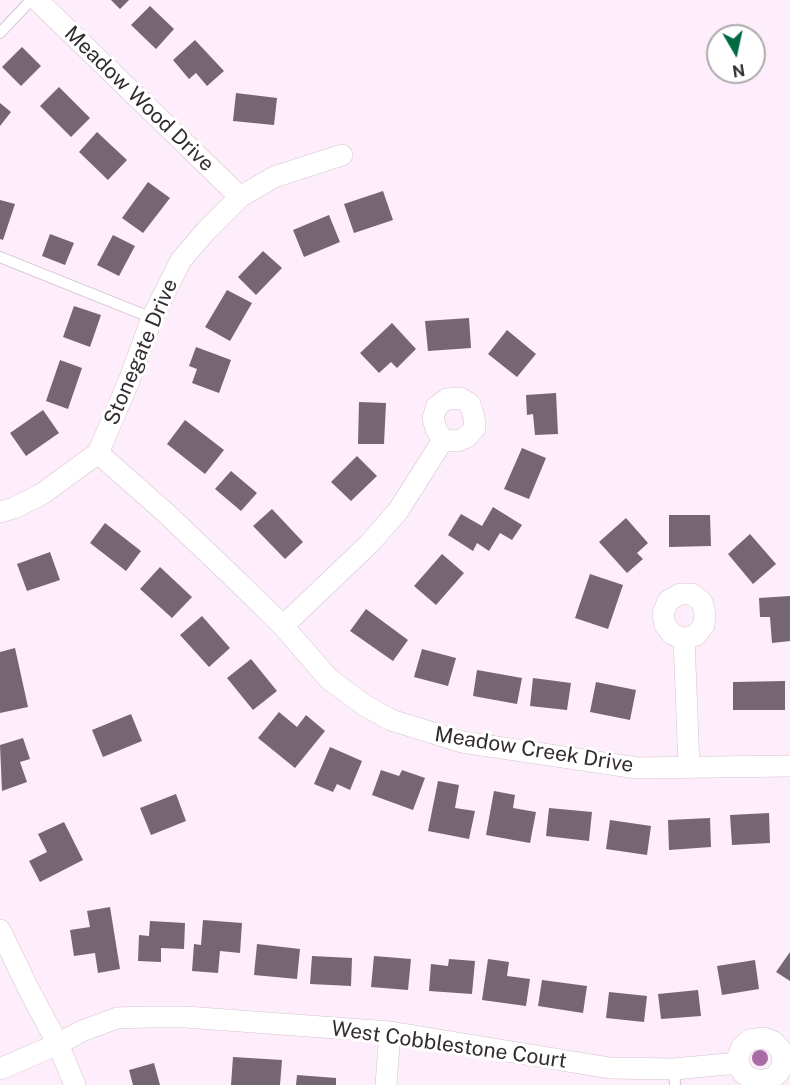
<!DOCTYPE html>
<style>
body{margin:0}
#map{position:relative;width:790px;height:1085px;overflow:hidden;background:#feedfb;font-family:"Public Sans",sans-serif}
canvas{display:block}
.north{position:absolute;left:706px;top:24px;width:60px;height:60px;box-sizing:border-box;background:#fff;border:2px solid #adabad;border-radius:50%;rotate:171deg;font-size:16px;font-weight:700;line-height:24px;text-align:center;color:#332d32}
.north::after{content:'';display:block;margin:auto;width:21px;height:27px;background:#006a41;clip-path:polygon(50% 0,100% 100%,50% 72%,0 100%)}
</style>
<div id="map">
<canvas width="790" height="1085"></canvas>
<div class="north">N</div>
</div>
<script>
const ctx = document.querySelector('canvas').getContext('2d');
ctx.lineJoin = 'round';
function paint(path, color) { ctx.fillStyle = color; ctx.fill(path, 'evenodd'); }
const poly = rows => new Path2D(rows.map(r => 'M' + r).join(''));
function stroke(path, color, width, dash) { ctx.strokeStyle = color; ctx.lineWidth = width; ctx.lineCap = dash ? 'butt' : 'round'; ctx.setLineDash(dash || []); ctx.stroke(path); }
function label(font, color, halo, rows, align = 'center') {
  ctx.font = font + ' "Public Sans",sans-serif'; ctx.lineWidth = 6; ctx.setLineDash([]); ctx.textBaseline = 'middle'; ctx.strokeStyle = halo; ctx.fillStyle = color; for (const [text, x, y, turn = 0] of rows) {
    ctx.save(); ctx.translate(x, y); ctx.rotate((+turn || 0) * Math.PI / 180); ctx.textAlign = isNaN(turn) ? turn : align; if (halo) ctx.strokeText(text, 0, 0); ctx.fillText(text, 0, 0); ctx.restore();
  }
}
paint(poly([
 [111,0,129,0,120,9],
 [150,6,174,29,156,49,131,25],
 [195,40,224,71,207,86,196,73,189,79,173,60],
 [22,47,41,66,21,86,2,67],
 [59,87,90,118,71,137,40,106],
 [236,93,277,98,274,125,233,121],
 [0,103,11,112,0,126],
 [97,132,127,160,108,180,79,152],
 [148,182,170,198,143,233,122,218],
 [383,191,393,220,354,233,344,204],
 [0,200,15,204,3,240,0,239],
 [329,215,340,242,304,257,293,230],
 [50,234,74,243,65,265,42,256],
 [113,235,135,246,119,276,97,265],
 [263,251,282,268,256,295,238,277],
 [227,290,252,303,230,341,205,327],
 [74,306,101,315,90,347,63,337],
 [469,318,471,348,428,351,425,321],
 [392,323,416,349,397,368,391,362,379,373,360,353],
 [507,330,536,354,517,377,488,354],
 [196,347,231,360,219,393,192,383,197,369,189,366],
 [60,360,82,368,68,409,46,401],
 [556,393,558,434,535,435,533,414,527,415,526,395],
 [359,402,386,403,384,444,358,444],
 [43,410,59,433,26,456,10,433],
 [185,420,224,450,205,474,167,444],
 [522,448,546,458,529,499,504,489],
 [357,456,377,476,351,501,331,482],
 [231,471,257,493,241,511,215,489],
 [493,507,522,525,512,540,500,533,489,551,477,543,473,551,448,535,461,514,482,526],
 [272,509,303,542,285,559,253,526],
 [669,515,710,515,711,546,669,547],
 [626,518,648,543,637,553,643,559,627,573,599,542],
 [105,523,141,551,126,571,90,543],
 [750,534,776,564,753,584,728,554],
 [50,552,60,580,27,591,17,564],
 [442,554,464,573,436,605,414,586],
 [160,567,192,597,172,618,140,589],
 [590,574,623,585,608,629,575,618],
 [790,596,790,641,772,643,770,617,760,617,759,598],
 [366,609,408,640,393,661,350,631],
 [202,616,230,648,209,667,180,635],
 [15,648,28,707,0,713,0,652],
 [422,649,456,658,448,686,414,677],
 [251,659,277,691,253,710,227,678],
 [477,670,522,678,517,704,473,696],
 [533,678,571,683,567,710,530,706],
 [785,681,785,710,733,710,733,682],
 [596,682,636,690,630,720,590,712],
 [279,712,297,727,306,715,325,731,295,768,258,738],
 [131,714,142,741,103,757,92,730],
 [23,738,30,759,20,762,27,782,2,791,0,745],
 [330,747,362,761,350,790,337,784,333,792,314,784],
 [381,770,399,776,402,770,425,778,413,810,372,795],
 [438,781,459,785,455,808,475,811,469,839,428,831],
 [494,791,515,795,513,808,536,812,530,843,486,835],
 [176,794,186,821,151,835,140,808],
 [549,808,592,812,589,841,546,836],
 [769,813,770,843,732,845,730,815],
 [710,818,711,847,669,850,668,820],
 [610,820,651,826,647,855,606,849],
 [64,822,83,860,40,882,29,861,47,852,38,834],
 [110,907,120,969,98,973,95,953,74,956,70,930,90,927,87,911],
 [203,920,242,923,240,953,220,951,218,973,192,971,194,944,201,945],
 [150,921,185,923,184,949,161,948,161,962,138,961,139,935,149,936],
 [257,944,300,949,297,979,254,975],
 [790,952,790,981,776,972],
 [312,956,352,958,351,986,310,984],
 [374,956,411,959,408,990,371,987],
 [449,959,475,961,472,994,429,991,431,964,448,966],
 [488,959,509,962,507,976,530,979,526,1006,482,1000],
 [755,960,759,989,722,995,717,966],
 [542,980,587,986,583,1013,538,1006],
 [698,990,701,1016,661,1019,658,994],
 [609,992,647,996,644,1022,606,1018],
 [233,1057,282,1060,280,1085,231,1085],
 [154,1063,160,1085,133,1085,129,1070],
 [297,1075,336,1078,336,1085,296,1085]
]), '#756672');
const service = poly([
 [0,33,31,0],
 [0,257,152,318],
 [674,1069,675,1085]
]);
const minor = poly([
 [37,0,240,197],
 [98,453,167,514,233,577,283,626,329,679,364,705,391,720,462,742,637,768,790,766],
 [0,512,14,508,42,494,98,453,129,381,152,318,181,260,206,231,240,197,274,177,342,155],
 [283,626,369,544,398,511,443,440,457,441,467,437,475,428,474,417,470,404,460,398,447,399,437,406,433,418,436,429,443,440],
 [684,639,672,634,665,625,663,613,668,601,680,594,692,594,702,602,705,614,704,625,696,635,684,639,689,767],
 [0,930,30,992,58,1044,75,1085],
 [0,1069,58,1044,82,1031,117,1018,146,1017,186,1017,390,1032,610,1068,674,1069,738,1063,743,1073,750,1078,760,1081,773,1078,779,1072,783,1063,782,1051,774,1042,764,1038,750,1040,742,1047,738,1056,738,1063],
 [386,1085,390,1032]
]);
stroke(service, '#d4c3d1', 12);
stroke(minor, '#d4c3d1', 22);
stroke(service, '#fff', 10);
stroke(minor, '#fff', 21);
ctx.fillStyle = '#a96ba4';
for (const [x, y] of [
 [760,1058]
]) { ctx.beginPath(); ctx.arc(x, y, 8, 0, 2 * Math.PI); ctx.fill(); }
label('21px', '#332d32', '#fff', [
 ["Meadow Wood Drive",139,99,44],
 ["Stonegate Drive",141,352,-67],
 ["Meadow Creek Drive",534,750,9],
 ["West Cobblestone Court",449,1045,8]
]);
</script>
